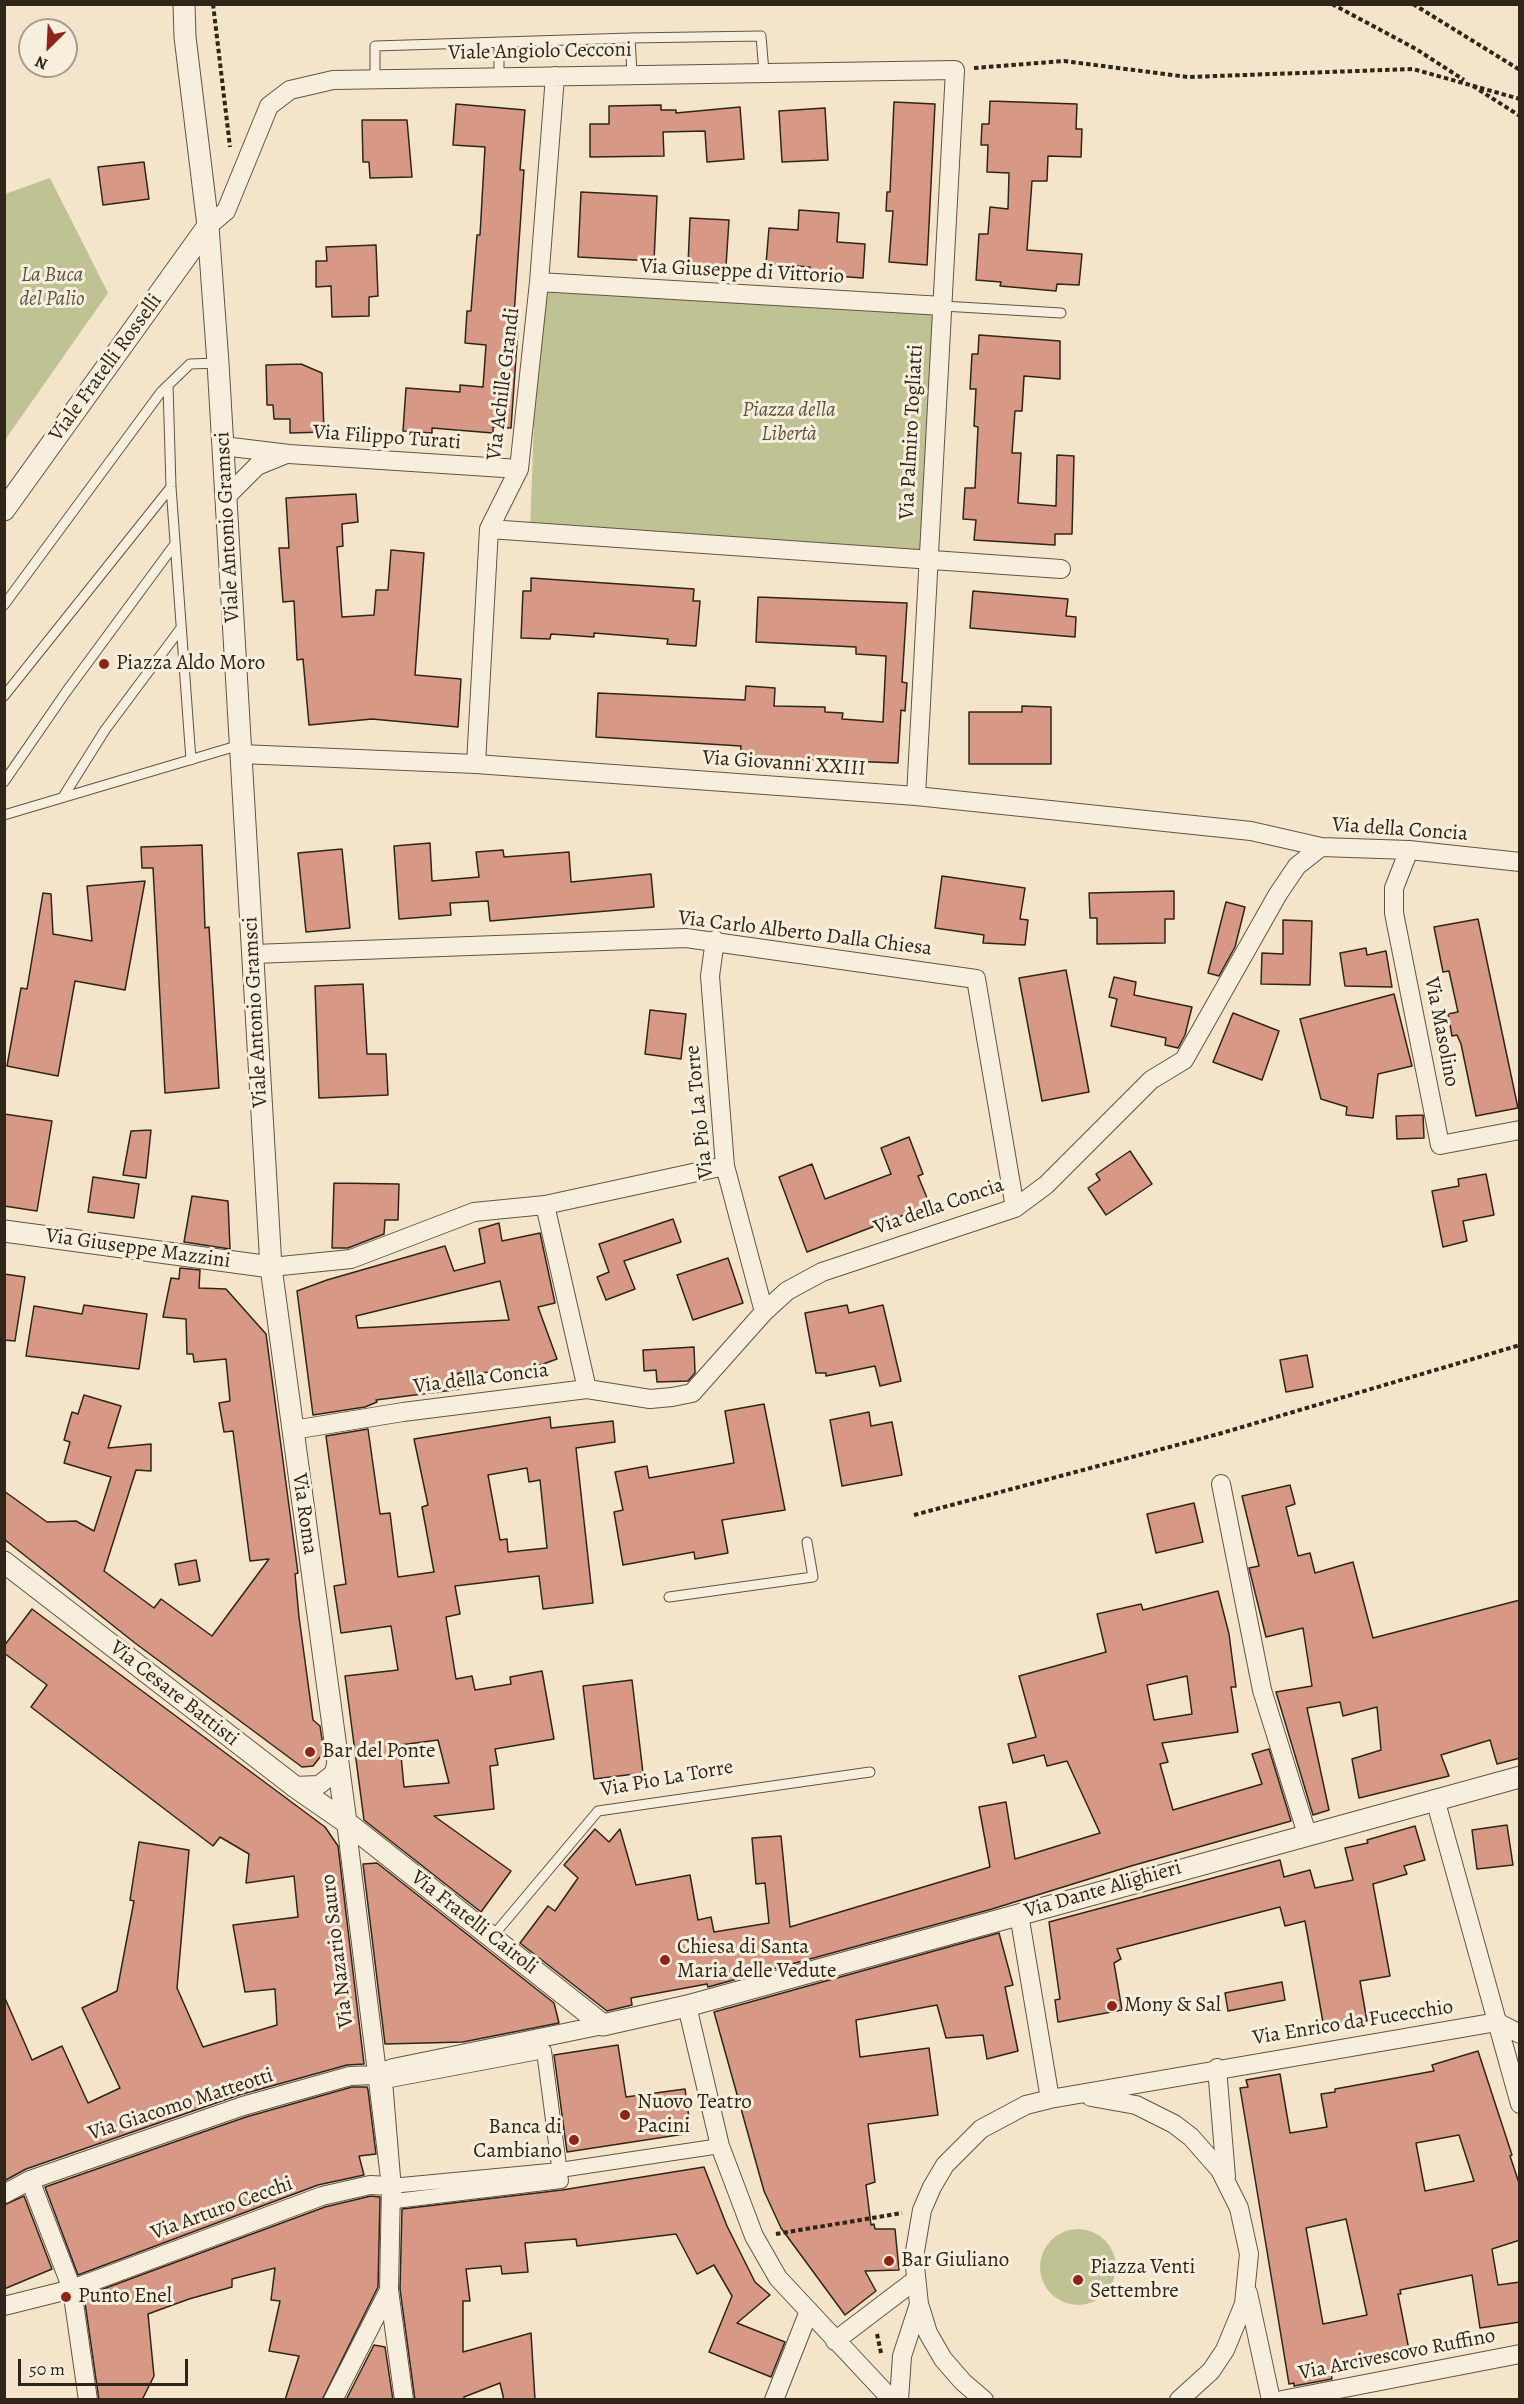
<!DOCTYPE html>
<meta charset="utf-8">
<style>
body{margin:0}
#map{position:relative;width:1524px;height:2404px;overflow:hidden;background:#f4e5ca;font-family:Alegreya,serif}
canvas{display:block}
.frame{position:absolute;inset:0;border:6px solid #2f2519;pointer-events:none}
.north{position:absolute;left:18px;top:18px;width:60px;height:60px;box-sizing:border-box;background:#f8eedd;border:2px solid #a89e8f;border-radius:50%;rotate:204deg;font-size:16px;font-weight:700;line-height:24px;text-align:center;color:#2f2519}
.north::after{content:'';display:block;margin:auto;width:21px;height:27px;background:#8f2418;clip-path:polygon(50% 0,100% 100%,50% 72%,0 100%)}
.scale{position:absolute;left:18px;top:2359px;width:170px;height:27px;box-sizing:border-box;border:3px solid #2f2519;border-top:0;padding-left:8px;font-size:18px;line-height:21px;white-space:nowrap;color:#2f2519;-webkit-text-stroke:4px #f8eedd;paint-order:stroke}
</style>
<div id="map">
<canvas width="1524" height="2404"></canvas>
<div class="frame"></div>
<div class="north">N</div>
<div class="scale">50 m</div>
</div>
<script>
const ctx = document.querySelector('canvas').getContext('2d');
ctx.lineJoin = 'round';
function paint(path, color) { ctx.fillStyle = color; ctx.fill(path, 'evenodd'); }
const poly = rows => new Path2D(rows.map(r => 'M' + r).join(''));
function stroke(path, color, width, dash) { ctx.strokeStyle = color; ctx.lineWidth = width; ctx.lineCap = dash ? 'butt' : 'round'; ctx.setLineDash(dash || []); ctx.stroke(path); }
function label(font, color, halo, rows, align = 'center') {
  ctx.font = font + ' Alegreya,serif'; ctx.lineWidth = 6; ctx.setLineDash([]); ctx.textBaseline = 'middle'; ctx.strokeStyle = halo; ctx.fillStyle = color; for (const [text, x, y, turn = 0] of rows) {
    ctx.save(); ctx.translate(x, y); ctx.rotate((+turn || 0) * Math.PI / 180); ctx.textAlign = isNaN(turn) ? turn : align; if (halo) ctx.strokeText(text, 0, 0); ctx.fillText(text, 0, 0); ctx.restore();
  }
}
paint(poly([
 [50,178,108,293,5,440,5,194],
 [539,282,943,306,927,560,530,532],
 '1040 2267a38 38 0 1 1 76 0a38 38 0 1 1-76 0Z'
]), '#bfc394');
const building = poly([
 [990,101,1077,104,1076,129,1082,129,1081,157,1048,156,1047,181,1032,181,1027,250,1082,254,1079,285,1057,284,1056,291,1000,286,1001,282,976,280,979,234,988,234,990,207,1008,209,1009,173,987,172,988,145,981,145,982,124,989,124,990,101],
 [894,102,935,104,927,265,889,262,893,211,886,211,887,192,890,192,894,102],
 [456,104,525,110,520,170,524,170,514,315,519,315,511,428,493,427,493,433,432,428,432,433,403,431,406,388,460,392,460,385,483,387,486,345,465,343,467,311,471,311,477,235,480,235,485,147,453,145,456,104],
 [661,105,661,110,676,110,676,113,740,107,744,159,707,162,705,131,663,132,664,156,590,157,590,124,609,124,609,106,661,105],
 [825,108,828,160,782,162,779,111,825,108],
 [362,120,407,120,412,177,370,178,369,162,363,162,362,120],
 [144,162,149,199,103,205,98,167,144,162],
 [581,192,657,196,654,261,578,257,581,192],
 [799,210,839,213,837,242,865,244,863,278,809,274,810,267,766,264,769,228,798,230,799,210],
 [690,218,729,220,726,266,688,265,690,218],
 [376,245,378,296,369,297,369,316,332,317,331,286,316,287,316,261,327,261,326,247,376,245],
 [979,335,1060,341,1060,379,1024,376,1022,411,1015,411,1012,453,1021,453,1018,503,1056,506,1057,455,1074,456,1072,534,1055,534,1055,545,974,540,976,520,963,519,965,488,975,488,978,427,974,426,976,389,970,389,972,354,978,354,979,335],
 [301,364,322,373,324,432,290,433,290,419,274,419,273,405,267,405,266,365,301,364],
 [356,494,358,522,342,524,343,546,337,547,342,617,374,615,376,590,388,590,391,550,424,553,415,675,461,679,458,727,372,719,309,725,303,659,297,660,294,601,283,602,279,548,289,548,286,498,356,494],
 [531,578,694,589,693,601,700,601,696,646,667,644,668,639,594,633,594,637,551,634,550,639,521,638,523,591,531,591,531,578],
 [973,591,1068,599,1066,616,1076,617,1075,637,970,628,973,591],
 [758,597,907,603,902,682,907,683,905,711,901,710,898,763,769,758,769,761,740,758,741,746,596,737,598,693,745,700,746,686,775,688,774,706,825,707,825,712,843,713,842,719,883,722,886,656,856,654,856,647,756,642,758,597],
 [1022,706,1051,707,1051,764,969,764,969,712,1022,712,1022,706],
 [430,843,432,881,479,877,476,852,503,850,504,857,569,852,571,882,651,874,654,907,490,921,488,901,450,903,451,915,399,919,394,846,430,843],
 [202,845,205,928,209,927,219,1088,165,1093,153,868,142,868,141,847,202,845],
 [342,849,350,928,306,932,298,853,342,849],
 [942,876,1025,888,1020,919,1028,920,1025,945,983,943,984,935,935,928,942,876],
 [145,881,125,990,75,981,58,1076,7,1066,21,988,27,989,43,893,51,894,53,934,92,941,87,886,145,881],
 [1174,891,1174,919,1165,919,1165,943,1097,944,1097,918,1090,918,1089,893,1174,891],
 [1226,902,1245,907,1235,947,1219,976,1208,973,1226,902],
 [1478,919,1518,1108,1476,1116,1461,1044,1457,1035,1452,1036,1448,1014,1458,1012,1449,971,1443,972,1434,927,1478,919],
 [1283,920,1312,921,1310,985,1261,984,1262,953,1283,954,1283,920],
 [1366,948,1367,955,1386,951,1392,987,1345,986,1340,953,1366,948],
 [1066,970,1089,1092,1042,1101,1019,978,1066,970],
 [1114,977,1136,982,1134,995,1192,1007,1185,1035,1178,1048,1165,1045,1166,1038,1111,1026,1117,999,1109,997,1114,977],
 [363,984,367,1054,386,1054,388,1095,319,1098,315,986,363,984],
 [1394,994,1412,1066,1378,1074,1373,1118,1346,1115,1347,1107,1321,1099,1300,1019,1394,994],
 [650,1010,686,1014,681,1059,645,1054,650,1010],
 [1233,1013,1279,1031,1262,1080,1213,1062,1233,1013],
 [4,1114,52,1121,37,1211,4,1206,4,1114],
 [1423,1115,1424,1138,1397,1139,1396,1116,1423,1115],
 [151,1130,146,1178,123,1175,131,1131,151,1130],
 [909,1137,923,1174,918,1176,930,1205,807,1252,779,1177,812,1164,825,1199,891,1174,881,1148,909,1137],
 [1130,1151,1152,1184,1106,1215,1088,1188,1100,1180,1096,1174,1130,1151],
 [1486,1174,1494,1215,1463,1221,1467,1241,1443,1247,1432,1191,1459,1186,1458,1179,1486,1174],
 [93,1177,139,1184,134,1218,88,1212,93,1177],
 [334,1183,399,1184,398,1220,385,1220,384,1234,348,1248,332,1248,334,1183],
 [192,1196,228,1201,230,1249,184,1242,192,1196],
 [673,1219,681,1242,624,1261,635,1289,606,1300,597,1277,609,1272,599,1244,673,1219],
 [499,1223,502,1241,540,1233,555,1303,538,1307,557,1359,510,1376,508,1372,458,1373,461,1389,376,1400,377,1402,365,1407,313,1415,297,1291,327,1280,445,1246,454,1271,485,1263,479,1229,499,1223],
 [500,1281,509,1320,358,1328,356,1316,500,1281],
 [728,1258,743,1303,693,1320,677,1275,728,1258],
 [180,1268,200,1270,199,1288,226,1289,266,1334,298,1573,295,1574,299,1617,313,1720,320,1726,324,1752,313,1766,302,1767,135,1643,4,1539,4,1491,47,1522,76,1521,94,1531,111,1477,64,1463,70,1442,64,1440,72,1412,78,1414,84,1395,121,1406,108,1448,151,1444,151,1471,136,1470,104,1571,154,1608,161,1599,212,1636,269,1559,250,1561,233,1431,224,1432,219,1403,230,1401,226,1359,194,1362,193,1354,187,1354,186,1319,163,1317,171,1278,179,1279,180,1268],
 [4,1274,25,1277,15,1341,4,1340,4,1274],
 [84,1305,147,1314,139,1369,26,1356,34,1306,82,1314,84,1305],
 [847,1305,849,1313,883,1305,901,1381,880,1386,875,1366,826,1376,826,1373,816,1373,805,1313,847,1305],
 [694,1347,695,1373,688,1381,657,1382,656,1370,644,1371,643,1350,694,1347],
 [1307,1355,1313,1387,1286,1392,1280,1360,1307,1355],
 [764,1404,785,1510,722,1520,728,1553,695,1559,694,1552,623,1565,614,1512,623,1510,615,1472,647,1466,649,1478,734,1463,725,1411,764,1404],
 [869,1412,871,1426,892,1422,902,1475,842,1486,830,1420,869,1412],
 [550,1417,551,1428,613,1421,615,1442,576,1448,593,1603,543,1609,539,1576,455,1586,460,1614,446,1617,456,1679,472,1676,475,1690,511,1684,510,1677,542,1671,554,1739,495,1749,498,1765,490,1766,494,1809,434,1816,511,1871,481,1912,364,1820,345,1676,398,1670,391,1626,341,1633,334,1586,346,1584,326,1436,368,1429,380,1514,390,1513,398,1577,434,1572,422,1507,428,1505,414,1439,550,1417],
 [527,1468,529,1482,540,1480,547,1548,508,1552,507,1539,500,1540,488,1475,527,1468],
 [438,1740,449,1783,404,1787,400,1745,438,1740],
 [1290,1485,1295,1504,1286,1507,1298,1556,1310,1553,1315,1573,1353,1562,1373,1638,1520,1600,1520,1758,1497,1764,1490,1740,1441,1755,1449,1776,1359,1798,1352,1759,1381,1750,1377,1707,1343,1716,1340,1702,1307,1708,1329,1810,1313,1815,1276,1692,1312,1686,1303,1628,1266,1637,1249,1568,1259,1566,1242,1496,1290,1485],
 [1194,1503,1203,1542,1156,1553,1147,1514,1194,1503],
 [196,1560,200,1581,179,1585,175,1564,196,1560],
 [1218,1591,1229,1634,1236,1687,1231,1687,1238,1732,1162,1743,1168,1762,1160,1764,1173,1810,1262,1784,1252,1754,1269,1749,1291,1821,1131,1866,992,1909,708,1987,707,1984,631,1998,632,2005,607,2011,520,1943,548,1906,555,1911,578,1878,564,1865,595,1829,609,1842,620,1829,636,1885,690,1875,698,1920,711,1917,714,1932,769,1923,765,1883,756,1884,752,1838,781,1836,790,1927,990,1867,979,1807,1006,1802,1015,1859,1100,1833,1067,1761,1047,1766,1044,1755,1013,1763,1008,1744,1036,1737,1019,1676,1106,1652,1097,1614,1141,1604,1143,1610,1218,1591],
 [1187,1676,1192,1714,1154,1720,1147,1685,1187,1676],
 [32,1609,325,1827,338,1846,364,2064,347,2065,239,2095,26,2169,4,2181,4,1996,32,2060,62,2046,88,2103,120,2088,82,2008,117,1991,134,1901,130,1900,139,1842,189,1850,177,1988,203,2047,277,2025,275,1989,245,1992,233,1925,298,1917,294,1876,246,1883,249,1854,220,1837,213,1846,31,1707,47,1685,4,1653,4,1646,32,1609],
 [632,1680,643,1773,594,1779,583,1686,632,1680],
 [1507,1825,1513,1865,1477,1869,1472,1830,1507,1825],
 [1415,1826,1425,1860,1404,1866,1407,1874,1373,1884,1390,1976,1360,1981,1367,2021,1324,2028,1305,1921,1285,1926,1280,1907,1117,1949,1121,1959,1114,1963,1122,2010,1058,2022,1055,2000,1060,1999,1049,1922,1280,1860,1284,1877,1310,1870,1315,1888,1353,1880,1345,1848,1368,1843,1367,1840,1415,1826],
 [377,1863,554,2003,559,2023,463,2042,385,2044,363,1864,377,1863],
 [999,1933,1013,1985,1005,1987,1018,2051,987,2059,983,2035,946,2038,937,2005,856,2020,860,2057,929,2048,938,2115,868,2124,875,2182,866,2185,871,2225,874,2224,875,2229,895,2229,899,2270,865,2271,876,2291,845,2315,781,2228,764,2191,714,2012,999,1933],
 [1282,1982,1285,2000,1228,2011,1225,1993,1282,1982],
 [618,2045,626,2097,685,2089,691,2133,567,2152,554,2055,618,2045],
 [1478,2051,1512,2155,1510,2156,1520,2186,1520,2240,1492,2249,1498,2285,1520,2282,1520,2322,1480,2328,1472,2275,1400,2290,1401,2294,1398,2294,1410,2355,1330,2370,1332,2379,1294,2386,1294,2383,1289,2384,1240,2088,1248,2087,1246,2080,1280,2074,1290,2133,1327,2127,1321,2094,1335,2092,1335,2089,1434,2071,1432,2065,1478,2051],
 [1459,2135,1474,2181,1425,2191,1416,2143,1459,2135],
 [1346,2219,1367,2315,1323,2324,1306,2228,1346,2219],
 [352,2087,367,2087,368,2090,376,2154,359,2156,364,2175,318,2185,78,2275,45,2187,246,2117,352,2087],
 [704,2167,727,2226,755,2282,770,2295,737,2323,785,2342,771,2377,709,2352,732,2296,714,2265,697,2274,676,2234,577,2246,576,2239,525,2243,528,2272,502,2274,501,2266,466,2269,470,2301,463,2301,463,2352,531,2333,535,2400,504,2400,500,2383,464,2397,464,2400,415,2400,400,2289,402,2209,562,2190,704,2167],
 [24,2196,52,2269,4,2289,4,2205,24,2196],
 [371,2196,380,2197,378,2287,322,2400,285,2400,299,2356,269,2351,280,2301,271,2300,275,2268,232,2279,232,2287,189,2299,148,2314,154,2376,142,2400,99,2400,84,2296,325,2207,371,2196],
 [374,2345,385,2347,393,2400,346,2400,374,2345]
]);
paint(building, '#d89886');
stroke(building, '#2f2519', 1.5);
const service = poly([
 [630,38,632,73],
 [499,42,499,75],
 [375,78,375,46,630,38,761,36,764,72],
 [943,306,1061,313],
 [168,385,171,487,191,760],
 [4,605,161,392,190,364,218,363],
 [4,696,171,487],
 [4,782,66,692,175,544],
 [63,797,105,730,181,628],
 [4,815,240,745],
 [669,1597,813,1577,807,1542],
 [492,1937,598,1811,870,1772]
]);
const pedestrian = poly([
 [544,2051,561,2181,395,2201,385,2081,544,2051],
 [391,2186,560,2170,720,2146]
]);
const minor = poly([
 [208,226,226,211,269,106,290,90,333,80,955,70,916,796],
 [539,282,943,306],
 [223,446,289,454,519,469],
 [226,497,257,466,284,455],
 [489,529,1061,569],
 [241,754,476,764,916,796,1251,831,1321,847,1409,850,1520,862],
 [476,764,489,529,519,469,539,282,555,76],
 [1409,850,1394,888,1394,913,1440,1145,1520,1130],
 [715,940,710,976,725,1166,764,1312],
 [253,954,686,938,976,979,1015,1208],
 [545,1205,587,1389],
 [271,1267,351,1259,474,1212,545,1205,725,1166],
 [293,1430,403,1412,587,1389,650,1399,672,1397,692,1393,764,1312,787,1291,822,1272,1015,1208,1046,1185,1151,1080,1184,1060,1278,894,1297,866,1321,847],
 [1221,1484,1262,1690,1307,1834],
 [294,1786,319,1785,334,1773,337,1760],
 [1435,1799,1520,2104],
 [1019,1914,1050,2099],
 [687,2006,720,2146,754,2236,778,2278,892,2400],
 [1497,2022,1520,2034],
 [1217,2068,1226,2177],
 [1091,2097,1136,2105,1174,2124,1191,2137,1220,2170,1239,2208,1249,2254,1244,2304,1225,2350,1211,2371,1179,2400],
 [30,2180,72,2289,88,2400],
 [4,2194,30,2180,243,2106,350,2076,375,2075,393,2068,603,2025],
 [389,2290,404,2400],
 [1248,2293,1271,2400],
 [4,2306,72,2289,322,2196,370,2185,391,2186],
 [835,2341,914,2281],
 [333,2400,389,2290,391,2186,346,1822],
 [774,2400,809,2311],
 [899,2400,902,2356,919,2304],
 [984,2400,963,2382,943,2359,928,2333,919,2304,914,2257,922,2210,932,2187,945,2165,981,2129,1026,2105,1050,2099,1497,2022],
 [1282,2400,1520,2354]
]);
const tertiary = poly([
 [184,4,185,37,208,226,218,363,271,1267,346,1822],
 [4,510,208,226],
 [4,1231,271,1267],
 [4,1562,294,1786,346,1822,603,2025,687,2006,1520,1777]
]);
stroke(service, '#605545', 11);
stroke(pedestrian, '#605545', 16);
stroke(minor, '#605545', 20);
stroke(tertiary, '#605545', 23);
stroke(poly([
 [213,4,230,147],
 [1332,4,1416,49,1464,80],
 [1413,4,1520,70],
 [974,68,1064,61,1188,77,1413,69,1520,99],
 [1473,86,1520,116],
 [914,1515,1222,1433,1520,1345],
 [776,2234,902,2213],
 [877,2334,881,2353]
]), '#2f2519', 4, [4.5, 3]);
stroke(service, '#f8eedd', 9);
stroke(pedestrian, '#f8eedd', 14);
stroke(minor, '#f8eedd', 18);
stroke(tertiary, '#f8eedd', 21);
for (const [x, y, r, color] of [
 [104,664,6,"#8f2418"],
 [310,1752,6,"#8f2418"],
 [665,1960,6,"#8f2418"],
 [1112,2006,6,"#8f2418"],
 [625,2115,6,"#8f2418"],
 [574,2140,6,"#8f2418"],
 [889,2261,6,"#8f2418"],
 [1078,2280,6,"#8f2418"],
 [66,2297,6,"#8f2418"]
]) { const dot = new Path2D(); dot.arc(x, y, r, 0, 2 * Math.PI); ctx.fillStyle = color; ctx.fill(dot); stroke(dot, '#f8eedd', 2); }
label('21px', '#2f2519', '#f8eedd', [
 ["Viale Angiolo Cecconi",540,52,-1],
 ["Via Giuseppe di Vittorio",742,272,3],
 ["Viale Fratelli Rosselli",106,368,-54],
 ["Via Achille Grandi",504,384,-83],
 ["Via Palmiro Togliatti",912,432,-87],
 ["Via Filippo Turati",387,438,4],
 ["Viale Antonio Gramsci",228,527,-93],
 ["Via Giovanni XXIII",784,764,4],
 ["Via della Concia",1400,830,4],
 ["Via Carlo Alberto Dalla Chiesa",805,934,7],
 ["Viale Antonio Gramsci",256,1012,-93],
 ["Via Masolino",1441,1032,79],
 ["Via Pio La Torre",700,1112,-96],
 ["Via della Concia",939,1207,-19],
 ["Via Giuseppe Mazzini",138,1249,8],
 ["Via della Concia",481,1379,-7],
 ["Via Roma",304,1514,82],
 ["Via Cesare Battisti",174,1694,38],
 ["Via Pio La Torre",667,1779,-10],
 ["Via Dante Alighieri",1103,1890,-16],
 ["Via Fratelli Cairoli",474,1923,38],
 ["Via Nazario Sauro",338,1951,-97],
 ["Via Enrico da Fucecchio",1353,2023,-9],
 ["Via Giacomo Matteotti",181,2105,-18],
 ["Via Arturo Cecchi",222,2209,-20],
 ["Via Arcivescovo Ruffino",1397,2355,-11]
]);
label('italic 21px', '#5a543e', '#f8eedd', [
 ["La Buca",52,276],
 ["del Palio",52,300],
 ["Piazza della",789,411],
 ["Libertà",789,435]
]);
label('21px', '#2f2519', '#f8eedd', [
 ["Piazza Aldo Moro",116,664],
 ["Bar del Ponte",322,1752],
 ["Chiesa di Santa",677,1948],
 ["Maria delle Vedute",677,1972],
 ["Mony & Sal",1124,2006],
 ["Nuovo Teatro",637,2103],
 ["Pacini",637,2127],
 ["Banca di",562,2128,"right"],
 ["Cambiano",562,2152,"right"],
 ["Bar Giuliano",901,2261],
 ["Piazza Venti",1090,2268],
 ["Settembre",1090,2292],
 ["Punto Enel",78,2297]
], 'left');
</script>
